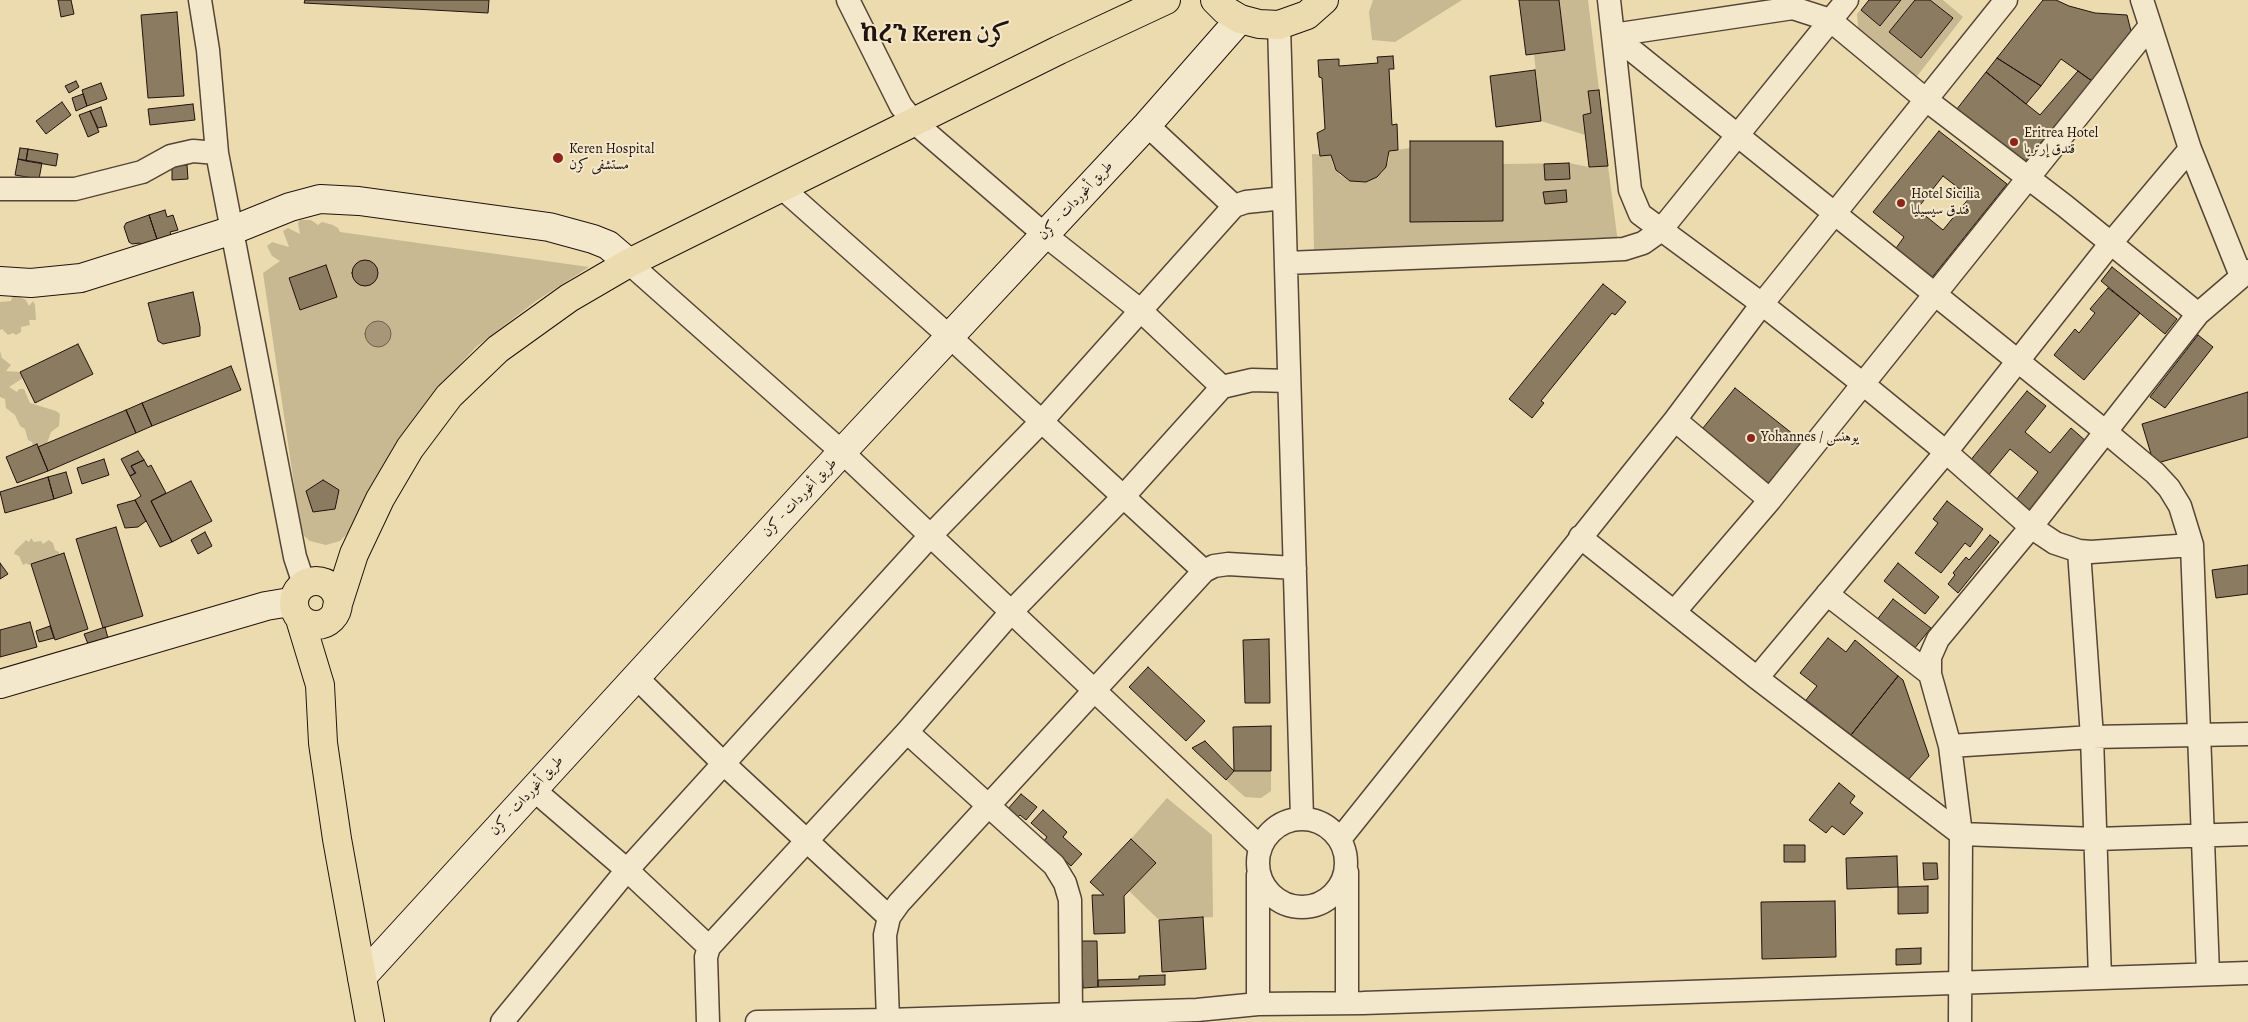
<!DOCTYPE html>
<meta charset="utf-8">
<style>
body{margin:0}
canvas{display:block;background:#ecdbaf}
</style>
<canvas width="2248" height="1022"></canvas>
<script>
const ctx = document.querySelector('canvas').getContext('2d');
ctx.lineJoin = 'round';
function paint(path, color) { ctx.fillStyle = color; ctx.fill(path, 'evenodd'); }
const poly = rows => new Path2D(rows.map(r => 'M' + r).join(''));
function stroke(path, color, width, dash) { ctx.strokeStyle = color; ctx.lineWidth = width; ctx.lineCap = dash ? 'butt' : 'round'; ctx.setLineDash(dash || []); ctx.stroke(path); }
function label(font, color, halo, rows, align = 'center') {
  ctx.font = font + ' Alegreya,Amiri,"Noto Serif Ethiopic",serif'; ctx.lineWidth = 4; ctx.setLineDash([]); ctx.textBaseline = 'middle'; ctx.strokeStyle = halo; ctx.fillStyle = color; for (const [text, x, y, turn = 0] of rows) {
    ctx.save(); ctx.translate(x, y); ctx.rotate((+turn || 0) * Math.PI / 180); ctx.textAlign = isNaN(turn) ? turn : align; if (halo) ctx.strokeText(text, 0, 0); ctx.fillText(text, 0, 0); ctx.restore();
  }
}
paint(poly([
 [1373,0,1462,0,1395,42,1372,40,1369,12],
 [1559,0,1588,0,1599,90,1588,91,1591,113,1585,135,1541,121,1534,54,1565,50],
 [1869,0,1943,0,1963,17,1914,80,1859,37,1857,14],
 [1410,148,1410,222,1503,164,1569,163,1589,167,1608,166,1618,243,1314,250,1312,154,1331,155,1333,165,1340,175,1350,181,1366,182,1382,173,1389,160,1389,151],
 [300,220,311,220,318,225,322,222,333,225,338,228,340,232,589,267,536,301,476,347,437,389,402,435,371,486,348,533,340,541,326,545,310,541,304,536,300,525,263,273,280,261,272,256,267,246,272,242,289,247,283,231,288,228,300,234,298,223],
 [13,294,26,300,29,306,33,301,35,305,36,320,29,320,30,325,21,327,21,332,16,335,13,333,8,335,2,329,0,330,0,302,11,301],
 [0,351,2,358,11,365,6,371,20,372,23,378,9,387,17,392,19,389,24,389,30,403,56,411,60,414,59,426,51,432,47,443,38,447,37,444,33,446,32,442,28,440,25,429,20,426,15,415,6,408,5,399,0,397],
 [31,538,34,542,41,541,43,544,49,540,53,543,55,550,59,552,59,555,28,565,27,563,23,565,19,556,14,554,15,551,26,540,29,542],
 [1234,771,1271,771,1271,791,1261,798,1245,797,1226,780],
 [1167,798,1212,835,1213,917,1159,920,1129,891,1156,863,1131,839]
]), '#c9b993');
const water = poly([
 '365 334a13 13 0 1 1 26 0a13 13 0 1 1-26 0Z'
]);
paint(water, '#a79778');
stroke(water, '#71624d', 1);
const building = poly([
 [58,0,71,0,74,14,61,17,58,0],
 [305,0,489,0,488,13,304,3,305,0],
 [1519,0,1559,0,1565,50,1526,55,1519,0],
 [1869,0,1901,0,1880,26,1861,10,1869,0],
 [1915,0,1930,0,1953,18,1921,58,1889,32,1915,0],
 [2043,0,2056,0,2069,6,2095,13,2127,15,2131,31,2092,81,2061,59,2041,86,1997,58,2043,0],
 [177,12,184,96,148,98,141,15,177,12],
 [1393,56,1394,69,1389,69,1392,125,1397,124,1398,150,1389,151,1386,167,1377,177,1366,182,1350,181,1336,170,1331,155,1320,156,1317,133,1325,129,1322,78,1319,77,1318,60,1339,59,1339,66,1378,63,1377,57,1393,56],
 [1997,58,2041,86,2026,104,1986,72,1997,58],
 [1535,70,1541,121,1496,127,1490,76,1535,70],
 [2078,71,2092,81,2019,169,1953,114,1986,72,2040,115,2078,71],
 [76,81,79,87,69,93,65,86,76,81],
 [101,83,107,99,87,106,82,90,101,83],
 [1599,90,1608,166,1589,167,1583,115,1591,113,1588,91,1599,90],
 [83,94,87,106,76,111,72,98,83,94],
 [62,102,71,115,46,134,36,121,62,102],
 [193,104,195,120,150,125,148,109,193,104],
 [101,107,107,126,98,128,90,111,101,107],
 [90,111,99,132,88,137,79,115,90,111],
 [1939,131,2007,184,1930,280,1894,251,1904,237,1873,212,1939,131],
 [1943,176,1970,197,1943,230,1917,209,1943,176],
 [1410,141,1503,141,1503,221,1410,222,1410,141],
 [20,148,28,149,26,161,18,159,20,148],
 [28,149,58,154,56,166,26,161,28,149],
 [18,159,42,163,39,179,15,175,18,159],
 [1569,163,1570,179,1545,180,1544,164,1569,163],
 [187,165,188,179,172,180,172,166,187,165],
 [1566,190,1567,202,1545,204,1543,192,1566,190],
 [165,210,167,217,173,215,178,230,170,232,173,241,159,245,149,215,165,210],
 [149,215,159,245,143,249,140,243,132,244,129,242,124,227,126,223,149,215],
 '352 273a13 13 0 1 1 26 0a13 13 0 1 1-26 0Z',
 [326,265,337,297,300,310,289,278,326,265],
 [2112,267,2177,319,2165,334,2101,281,2112,267],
 [1603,284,1626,302,1615,315,1612,313,1541,401,1544,403,1532,418,1509,399,1603,284],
 [2108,288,2140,313,2084,380,2054,355,2075,329,2079,333,2095,313,2090,309,2108,288],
 [193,292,200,327,200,336,163,344,158,341,148,303,193,292],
 [2198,335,2213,347,2165,408,2150,397,2198,335],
 [78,344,93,374,35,403,20,372,78,344],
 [231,366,241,390,152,426,142,403,231,366],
 [1735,388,1803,442,1767,487,1699,433,1735,388],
 [2027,391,2046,406,2025,432,2050,453,2071,428,2087,442,2030,512,2016,500,2038,472,2010,449,1987,477,1969,462,2027,391],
 [2248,392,2248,437,2154,464,2142,424,2248,392],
 [142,403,152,426,136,433,126,410,142,403],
 [126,410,136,433,48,471,38,447,126,410],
 [37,444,48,471,17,483,6,457,37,444],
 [138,451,144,460,131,466,136,473,130,476,121,459,138,451],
 [104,459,109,475,82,484,77,468,104,459],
 [144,460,148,467,151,465,166,493,151,501,172,542,160,547,135,500,141,496,130,476,135,473,131,466,144,460],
 [66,472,72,493,54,499,48,477,66,472],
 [48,477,54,499,5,513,0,492,48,477],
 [323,480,339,490,335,509,313,512,306,491,323,480],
 [191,481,212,521,172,542,151,501,191,481],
 [135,500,146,521,138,527,125,528,117,505,135,500],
 [1947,501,1983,529,1970,547,1965,543,1941,573,1915,553,1938,523,1933,519,1947,501],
 [116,527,143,616,103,628,76,539,116,527],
 [205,532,212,546,198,554,191,540,205,532],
 [1990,535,1999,542,1958,593,1948,584,1955,575,1953,573,1966,557,1969,560,1990,535],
 [64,553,88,629,55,640,31,564,64,553],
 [0,563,8,574,0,579,0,563],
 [1898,563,1939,597,1925,614,1884,581,1898,563],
 [2248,565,2248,594,2216,598,2212,570,2248,565],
 [1893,599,1931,628,1914,649,1876,621,1893,599],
 [30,622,37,647,0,657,0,630,30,622],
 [50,626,54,638,39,642,36,631,50,626],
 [105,627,108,638,88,644,84,634,105,627],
 [1828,638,1846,652,1855,640,1898,676,1851,735,1806,700,1817,686,1800,673,1828,638],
 [1269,639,1270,703,1245,703,1243,640,1269,639],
 [1148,667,1205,721,1186,741,1129,687,1148,667],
 [1898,676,1903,680,1929,756,1908,780,1851,735,1898,676],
 [1271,726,1271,771,1234,771,1233,727,1271,726],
 [1205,741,1234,771,1226,780,1192,748,1205,741],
 [1839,783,1855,796,1850,803,1863,813,1844,835,1832,826,1826,833,1809,820,1839,783],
 [1021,794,1037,807,1026,820,1020,815,1017,818,1007,810,1021,794],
 [1043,810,1067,832,1063,837,1082,854,1071,866,1044,841,1047,837,1031,823,1043,810],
 [1131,839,1156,863,1124,896,1125,933,1094,934,1092,895,1104,895,1090,882,1131,839],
 [1784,845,1805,845,1805,862,1784,862,1784,845],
 [1897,856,1898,887,1847,889,1846,858,1897,856],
 [1923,863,1937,863,1938,879,1924,880,1923,863],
 [1928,886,1928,913,1898,914,1898,887,1928,886],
 [1835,901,1836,957,1762,959,1761,902,1835,901],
 [1203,917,1206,969,1162,972,1159,920,1203,917],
 [1081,941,1097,941,1098,987,1083,988,1081,941],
 [1921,948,1921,964,1896,965,1896,949,1921,948],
 [1165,975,1165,985,1098,987,1098,980,1139,979,1139,976,1165,975]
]);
paint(building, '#8b7b61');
stroke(building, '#21130d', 1);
const street = poly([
 [200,0,208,50,217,153,295,557,304,584],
 [848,0,901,106,914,122,1045,235,1140,310,1222,387],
 [1609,0,1630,190,1640,214,1762,304,1863,384,1946,452,2031,527,2055,543,2079,551,2091,552,2192,545],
 [2142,0,2190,149,2241,276],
 [1279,25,1302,818],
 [1147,125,1234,206],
 [781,187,950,337,1204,571],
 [0,189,75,189,142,172,171,156,193,151,217,153],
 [629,263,842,452,1260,847],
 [1286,263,1584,251,1624,249,1643,243,1660,231,1847,0],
 [2198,314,2065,206,1925,99,1830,20,1793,8,1613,35,2106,432,2155,473,2169,488,2180,506,2192,545,2208,974],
 [1675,420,1770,500],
 [1580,537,1757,678,1961,834,2096,839,2248,834],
 [2079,551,2092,737,2100,978],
 [1827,594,1930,674],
 [1675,611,1770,500,2150,26],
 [636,677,724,764,889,917],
 [1757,678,1946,452,2111,243,2190,149],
 [907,732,1054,865,1065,883,1070,900,1071,1014],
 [1950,746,2092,737,2248,734],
 [534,790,627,870,709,947],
 '1258 863a44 44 0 1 1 88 0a44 44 0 1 1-88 0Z',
 [1340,839,1675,420,1762,304,2006,0],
 [1347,872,1347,1003],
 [1258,1004,1258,875],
 [888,1020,885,935,889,917,899,903,1204,571,1214,566,1228,564,1295,568],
 [502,1022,627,870,930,536,1041,422,1234,206,1246,202,1284,198],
 [708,1022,706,957,709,947,907,732,1012,611,1123,497,1222,387,1252,380,1289,381],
 [757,1022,888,1020,1197,1010,1258,1004,1363,1003,2248,973],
 [1960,1022,1961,834,1950,746,1930,674,1930,657,1938,639,2031,527,2198,314,2248,271]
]);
const secondary = poly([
 [0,281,31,283,81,278,233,230,290,207,320,199,359,201,549,227,593,239,608,245,629,263],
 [0,684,266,606,284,603,294,606],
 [362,977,842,452,1147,125,1240,19]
]);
const highway = poly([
 [1215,0,1225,10,1240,19,1259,24,1279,25,1307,15,1324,0],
 '294 603a22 22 0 1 1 44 0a22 22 0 1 1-44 0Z',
 [337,607,354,554,380,499,410,448,449,396,498,349,569,298,629,263,1059,50,1166,0],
 [300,619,320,685,323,743,337,839,370,1022]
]);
stroke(street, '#544536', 25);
stroke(secondary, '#21130d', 30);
stroke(highway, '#21130d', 30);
stroke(street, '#f3e8cb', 22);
stroke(secondary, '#f3e8cb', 28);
stroke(highway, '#ecdbaf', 28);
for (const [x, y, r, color] of [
 [2014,142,5,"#8f2418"],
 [558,158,6,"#8f2418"],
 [1901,203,5,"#8f2418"],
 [1751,438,5,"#8f2418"]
]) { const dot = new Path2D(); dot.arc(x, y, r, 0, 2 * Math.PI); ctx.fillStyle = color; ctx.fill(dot); stroke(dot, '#f3e8cb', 2); }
label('14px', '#21130d', '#f3e8cb', [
 ["Eritrea Hotel",2024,134],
 ["قندق إرتريا",2024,150],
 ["Keren Hospital",569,150],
 ["مستشفى كرن",569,166],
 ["Hotel Sicilia",1911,195],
 ["فندق سيسيليا",1911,211],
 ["Yohannes / يوهنس",1761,438]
], 'left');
label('14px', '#21130d', '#f3e8cb', [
 ["طريق أغوردات - كرن",1076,201,-47],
 ["طريق أغوردات - كرن",800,498,-47],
 ["طريق أغوردات - كرن",527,796,-48]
]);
label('bold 24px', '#21130d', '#f3e8cb', [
 ["ከረን Keren كرن",935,35]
]);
</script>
